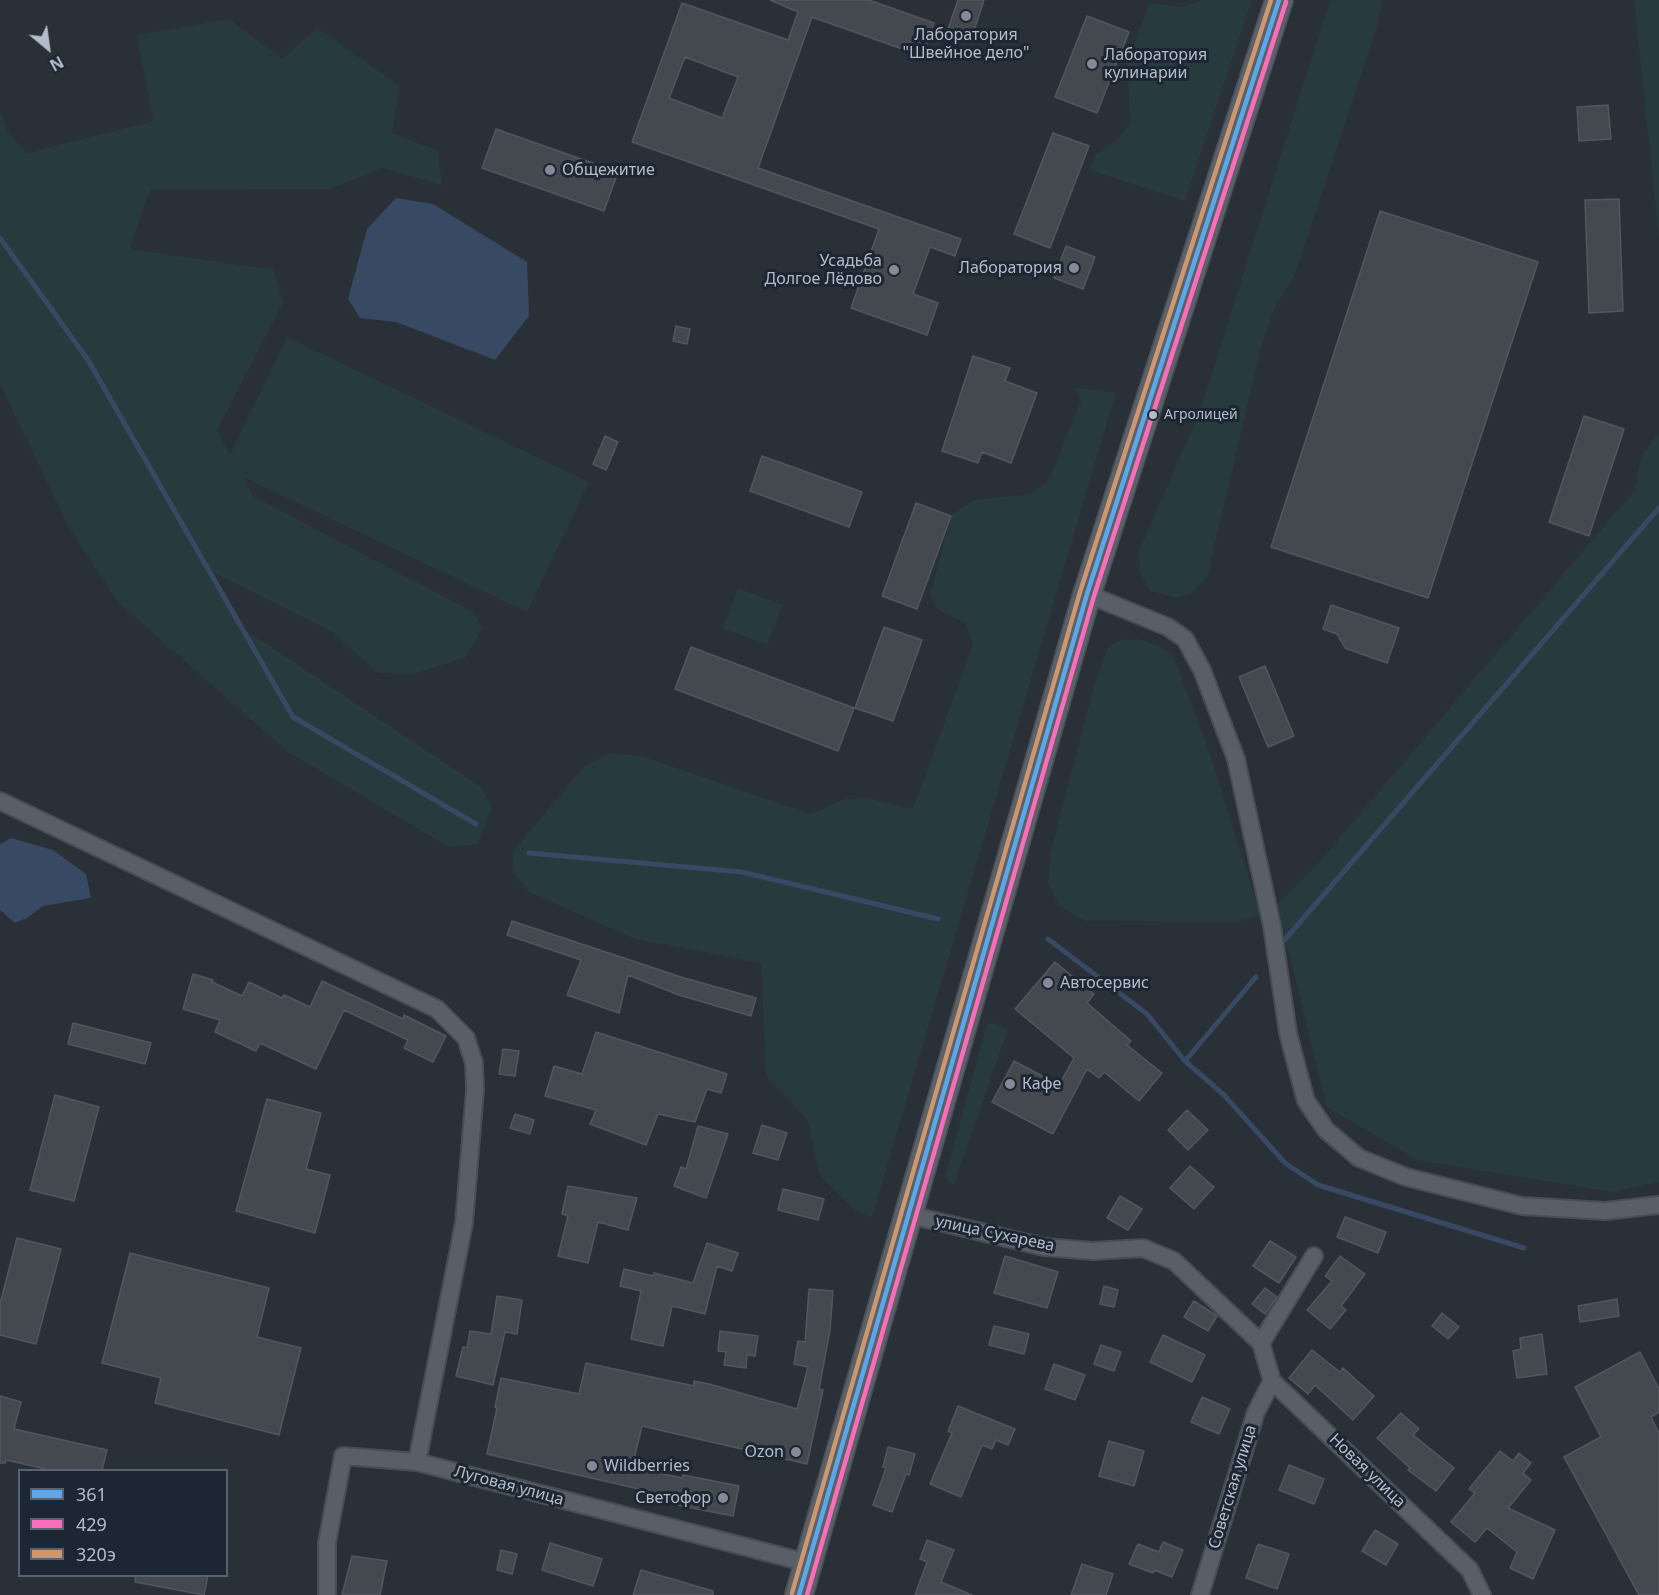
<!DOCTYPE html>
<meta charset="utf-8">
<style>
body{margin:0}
#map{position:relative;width:1659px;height:1595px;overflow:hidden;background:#2a3038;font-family:"Noto Sans",sans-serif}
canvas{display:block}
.legend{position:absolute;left:18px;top:1469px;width:210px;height:108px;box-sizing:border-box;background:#1d2633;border:2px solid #59626f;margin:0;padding:8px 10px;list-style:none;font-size:18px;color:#b4bcc9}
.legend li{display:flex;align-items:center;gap:12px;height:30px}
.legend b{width:30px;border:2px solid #59626f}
.north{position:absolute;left:18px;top:18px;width:60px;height:60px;-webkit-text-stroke:4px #1d2633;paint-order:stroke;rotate:151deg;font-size:16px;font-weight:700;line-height:24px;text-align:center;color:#b4bcc9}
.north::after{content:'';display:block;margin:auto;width:21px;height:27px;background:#b4bcc9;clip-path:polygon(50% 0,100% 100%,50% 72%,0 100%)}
</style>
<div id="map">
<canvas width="1659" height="1595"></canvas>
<ul class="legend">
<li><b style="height:8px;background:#5aa8eb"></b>361</li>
<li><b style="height:8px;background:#fb6dba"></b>429</li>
<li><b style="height:8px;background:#cd976f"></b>320э</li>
</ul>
<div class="north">N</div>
</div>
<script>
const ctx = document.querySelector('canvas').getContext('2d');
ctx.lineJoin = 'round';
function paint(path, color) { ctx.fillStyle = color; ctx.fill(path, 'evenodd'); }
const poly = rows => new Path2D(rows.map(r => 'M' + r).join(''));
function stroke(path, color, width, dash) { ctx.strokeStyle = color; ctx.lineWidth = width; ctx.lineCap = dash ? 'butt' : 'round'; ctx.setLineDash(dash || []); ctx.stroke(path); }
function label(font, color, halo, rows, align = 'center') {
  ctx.font = font + ' "Noto Sans",sans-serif'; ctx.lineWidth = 6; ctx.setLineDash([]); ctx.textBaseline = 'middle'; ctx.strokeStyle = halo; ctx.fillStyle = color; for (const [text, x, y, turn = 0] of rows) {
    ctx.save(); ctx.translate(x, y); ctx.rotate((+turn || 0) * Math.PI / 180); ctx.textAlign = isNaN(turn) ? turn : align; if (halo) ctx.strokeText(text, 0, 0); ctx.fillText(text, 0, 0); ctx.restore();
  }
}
paint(poly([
 [1202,0,1252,0,1185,201,1090,170,1095,155,1117,140,1130,123,1127,63,1149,3,1183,7],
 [1330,0,1382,0,1377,28,1295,275,1275,307,1261,347,1207,578,1190,594,1176,598,1151,591,1140,574,1138,553,1200,411],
 [1634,0,1659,0,1659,238,1636,20],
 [229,19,282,59,317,28,400,86,392,133,438,151,442,185,382,168,331,189,150,190,130,249,274,270,283,303,217,430,230,455,287,337,589,482,527,612,243,477,253,496,473,612,483,628,465,658,412,674,379,673,329,630,209,570,245,630,481,787,492,807,478,844,449,847,288,752,119,603,67,524,0,384,0,110,8,133,27,153,153,121,137,35],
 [1075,388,1116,392,872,1217,855,1210,820,1176,807,1118,766,1076,761,963,635,939,529,892,512,872,513,851,584,767,610,753,644,757,811,814,845,799,867,798,913,809,973,644,965,623,937,609,930,594,952,514,974,500,1031,494,1049,480,1081,401],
 [1659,433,1659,1182,1613,1192,1417,1160,1327,1107,1277,905,1316,866,1634,491,1642,455],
 [738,588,782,605,767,645,723,628],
 [1138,639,1158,645,1173,655,1209,751,1261,916,1235,922,1086,921,1059,906,1048,883,1050,854,1095,682,1108,648,1120,640],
 [992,1023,1008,1029,954,1185,945,1178,985,1031,987,1025]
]), '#273a3e');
paint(poly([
 [396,198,433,204,527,262,529,316,495,360,396,322,360,318,348,299,367,229],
 [11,838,53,850,86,874,91,898,43,906,27,918,15,923,0,910,0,844]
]), '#384963');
stroke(poly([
 [0,238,88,360,293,717,476,824],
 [529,853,742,872,938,919],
 [1048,939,1147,1014,1185,1061,1224,1095,1285,1163,1318,1185,1524,1248],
 [1281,944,1659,508],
 [1185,1061,1256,977]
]), '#384963', 5);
const building = poly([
 [770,0,869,0,934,23,922,56,812,17,758,168,961,239,955,256,930,247,913,294,938,303,927,335,851,308,879,229,632,142,682,3,788,40,798,12,770,0],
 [685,57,738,77,722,118,669,98,685,57],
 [958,0,984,0,971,40,947,32,958,0],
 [1087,16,1129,32,1097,113,1055,97,1087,16],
 [1608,105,1611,139,1579,141,1577,107,1608,105],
 [496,129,618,172,604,211,482,168,496,129],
 [1053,133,1089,146,1050,248,1014,234,1053,133],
 [1619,199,1623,311,1589,313,1585,200,1619,199],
 [1380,211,1538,262,1428,598,1271,547,1380,211],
 [1066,246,1095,257,1083,289,1054,278,1066,246],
 [676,326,690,329,687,344,673,341,676,326],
 [973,356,1010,368,1005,381,1037,393,1011,463,982,452,978,463,942,451,973,356],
 [1584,416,1624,429,1589,536,1549,522,1584,416],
 [605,436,618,442,606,470,593,464,605,436],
 [762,456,862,492,849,527,750,491,762,456],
 [916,503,951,516,917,609,882,596,916,503],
 [1331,605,1399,628,1387,663,1345,648,1337,634,1323,629,1331,605],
 [884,627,922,640,893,721,855,708,884,627],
 [691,647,854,708,838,751,675,689,691,647],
 [1265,666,1294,736,1268,747,1239,677,1265,666],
 [512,921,684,978,756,998,751,1016,679,995,628,975,619,1013,567,995,581,960,507,935,512,921],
 [1055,962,1094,994,1087,1003,1131,1041,1127,1045,1162,1073,1139,1101,1104,1072,1099,1078,1087,1069,1053,1134,992,1102,1014,1061,1059,1085,1074,1058,1015,1009,1055,962],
 [193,974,213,980,212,982,242,996,249,982,282,998,284,995,310,1007,322,981,403,1019,404,1015,446,1036,433,1062,404,1048,408,1040,344,1010,316,1069,260,1043,256,1051,215,1032,220,1020,183,1009,193,974],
 [73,1023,151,1043,145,1064,68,1044,73,1023],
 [596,1032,727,1074,721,1093,707,1089,695,1122,658,1114,646,1145,590,1124,596,1110,545,1096,554,1066,582,1074,596,1032],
 [503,1049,519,1051,515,1076,499,1074,503,1049],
 [55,1095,99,1107,74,1201,30,1190,55,1095],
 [267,1099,321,1113,306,1169,330,1175,315,1233,236,1211,267,1099],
 [1187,1110,1208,1130,1188,1150,1168,1130,1187,1110],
 [515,1114,534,1120,530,1134,510,1128,515,1114],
 [762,1125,787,1133,778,1160,753,1153,762,1125],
 [698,1126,728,1134,706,1198,674,1186,681,1167,686,1169,698,1126],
 [1190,1166,1214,1187,1194,1209,1170,1188,1190,1166],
 [568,1186,637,1198,628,1230,598,1222,588,1263,558,1256,568,1216,562,1214,568,1186],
 [783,1189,824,1199,818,1220,778,1210,783,1189],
 [1120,1196,1142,1209,1128,1230,1107,1218,1120,1196],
 [1345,1217,1386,1232,1378,1253,1337,1237,1345,1217],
 [17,1238,61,1249,36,1344,0,1335,0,1304,17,1238],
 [1270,1241,1296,1257,1279,1283,1253,1266,1270,1241],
 [707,1243,738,1253,732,1271,717,1266,705,1314,672,1306,663,1346,631,1339,641,1291,620,1286,624,1269,653,1276,654,1273,693,1283,707,1243],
 [130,1253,269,1288,257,1337,301,1348,279,1435,155,1403,161,1378,102,1363,130,1253],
 [1005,1256,1058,1272,1047,1308,994,1293,1005,1256],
 [1340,1256,1365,1274,1341,1306,1346,1310,1330,1329,1307,1310,1332,1281,1325,1276,1340,1256],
 [1104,1286,1118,1290,1114,1307,1100,1304,1104,1286],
 [1265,1288,1277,1297,1265,1314,1252,1304,1265,1288],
 [809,1289,833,1291,830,1330,819,1389,823,1390,807,1464,642,1426,632,1467,682,1478,683,1475,739,1486,733,1516,677,1505,678,1498,487,1454,497,1408,495,1407,501,1378,579,1394,586,1363,694,1386,694,1381,709,1384,797,1409,808,1367,794,1364,798,1341,805,1342,809,1289],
 [497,1296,522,1300,517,1334,505,1332,493,1385,456,1376,463,1347,467,1348,470,1331,491,1334,497,1296],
 [1617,1299,1619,1316,1580,1322,1578,1306,1617,1299],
 [1194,1301,1217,1316,1208,1331,1184,1317,1194,1301],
 [1442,1313,1459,1327,1448,1339,1432,1326,1442,1313],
 [994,1326,1029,1334,1024,1354,989,1345,994,1326],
 [720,1331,758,1336,755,1356,747,1355,746,1368,724,1365,726,1352,718,1351,720,1331],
 [1542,1334,1547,1374,1517,1378,1513,1351,1521,1349,1520,1338,1542,1334],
 [1163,1335,1205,1355,1192,1382,1150,1362,1163,1335],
 [1101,1345,1121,1352,1114,1371,1094,1364,1101,1345],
 [1312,1350,1340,1372,1343,1368,1374,1396,1353,1420,1315,1385,1308,1394,1289,1378,1312,1350],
 [1640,1352,1659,1389,1659,1412,1651,1417,1659,1433,1659,1595,1639,1595,1564,1457,1601,1437,1575,1387,1640,1352],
 [1054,1364,1085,1375,1075,1400,1045,1389,1054,1364],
 [0,1396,21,1402,14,1429,107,1450,102,1470,50,1470,6,1460,5,1463,0,1463,0,1396],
 [1202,1397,1230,1409,1219,1434,1191,1422,1202,1397],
 [958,1406,1015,1429,1008,1445,996,1440,992,1449,982,1445,961,1497,930,1484,952,1433,948,1431,958,1406],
 [1401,1413,1419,1429,1413,1435,1454,1468,1436,1491,1408,1470,1410,1468,1377,1438,1401,1413],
 [1109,1441,1144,1451,1134,1486,1099,1476,1109,1441],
 [888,1447,915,1454,909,1475,906,1474,892,1512,873,1505,886,1468,883,1467,888,1447],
 [1500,1451,1513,1461,1519,1453,1531,1463,1523,1473,1531,1480,1508,1508,1555,1530,1533,1579,1510,1568,1517,1552,1487,1528,1475,1542,1451,1522,1475,1493,1469,1489,1500,1451],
 [1289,1465,1324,1479,1314,1504,1279,1490,1289,1465],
 [1375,1530,1398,1544,1386,1565,1362,1551,1375,1530],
 [927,1540,954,1550,941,1582,972,1595,915,1595,927,1562,920,1559,927,1540],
 [1163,1542,1183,1550,1172,1577,1154,1570,1153,1573,1129,1564,1138,1544,1159,1552,1163,1542],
 [550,1543,602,1559,593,1586,542,1570,550,1543],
 [1258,1544,1289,1554,1277,1589,1246,1578,1258,1544],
 [501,1550,517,1554,512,1574,497,1570,501,1550],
 [352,1556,387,1561,380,1595,342,1595,352,1556],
 [1082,1564,1113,1574,1106,1595,1071,1595,1082,1564],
 [641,1570,713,1591,713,1595,633,1595,641,1570],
 [136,1575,208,1575,204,1595,135,1582,136,1575]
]);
paint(building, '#444950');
stroke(building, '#52575f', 1.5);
const minor = poly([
 [1087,594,1168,627,1185,639,1202,670,1236,759,1272,926,1288,1033,1299,1075,1306,1101,1326,1130,1359,1158,1406,1177,1522,1206,1605,1211,1659,1205],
 [0,801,437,1009,466,1038,474,1063,475,1090,464,1223,417,1462],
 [910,1215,1044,1247,1093,1251,1143,1248,1174,1261,1261,1343],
 [1261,1343,1272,1381,1470,1570,1482,1595],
 [1261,1343,1314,1256],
 [327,1595,327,1543,343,1456,417,1462,808,1563],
 [1200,1595,1256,1412,1272,1381]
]);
const primary = poly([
 [799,1595,1087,594,1279,0]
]);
stroke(minor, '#484c53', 20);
stroke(primary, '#484c55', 30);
stroke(minor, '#5a5e66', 16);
stroke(primary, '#5c6168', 27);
stroke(poly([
 [799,1595,1087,594,1279,0]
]), '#5aa8eb', 4.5);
stroke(poly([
 [807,1595,1094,596,1286,2]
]), '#fb6dba', 4.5);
stroke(poly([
 [792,1593,1080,592,1271,0]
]), '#cd976f', 4.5);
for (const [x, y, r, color] of [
 [966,16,6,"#848b96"],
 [1092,64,6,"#848b96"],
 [550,170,6,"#848b96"],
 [1074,268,6,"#848b96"],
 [894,270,6,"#848b96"],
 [1153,415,5,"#b4bcc9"],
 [1048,983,6,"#848b96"],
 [1010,1084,6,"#848b96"],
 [796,1452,6,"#848b96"],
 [592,1466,6,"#848b96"],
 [723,1498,6,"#848b96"]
]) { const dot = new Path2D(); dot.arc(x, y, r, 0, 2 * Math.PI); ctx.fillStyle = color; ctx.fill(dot); stroke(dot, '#1d2633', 2); }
label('14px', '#b4bcc9', '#1d2633', [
 ["Агролицей",1164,415]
], 'left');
label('16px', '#b4bcc9', '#1d2633', [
 ["Лаборатория",966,35,"center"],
 ["\"Швейное дело\"",966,53,"center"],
 ["Лаборатория",1104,55],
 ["кулинарии",1104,73],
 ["Общежитие",562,170],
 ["Усадьба",882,261,"right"],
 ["Долгое Лёдово",882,279,"right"],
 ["Лаборатория",1062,268,"right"],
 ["Автосервис",1060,983],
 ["Кафе",1022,1084],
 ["Ozon",784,1452,"right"],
 ["Wildberries",604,1466],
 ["Светофор",711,1498,"right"]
], 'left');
label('16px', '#b4bcc9', '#1d2633', [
 ["улица Сухарева",995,1234,12],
 ["Новая улица",1367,1471,44],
 ["Луговая улица",509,1486,15],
 ["Советская улица",1233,1487,-73]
]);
</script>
